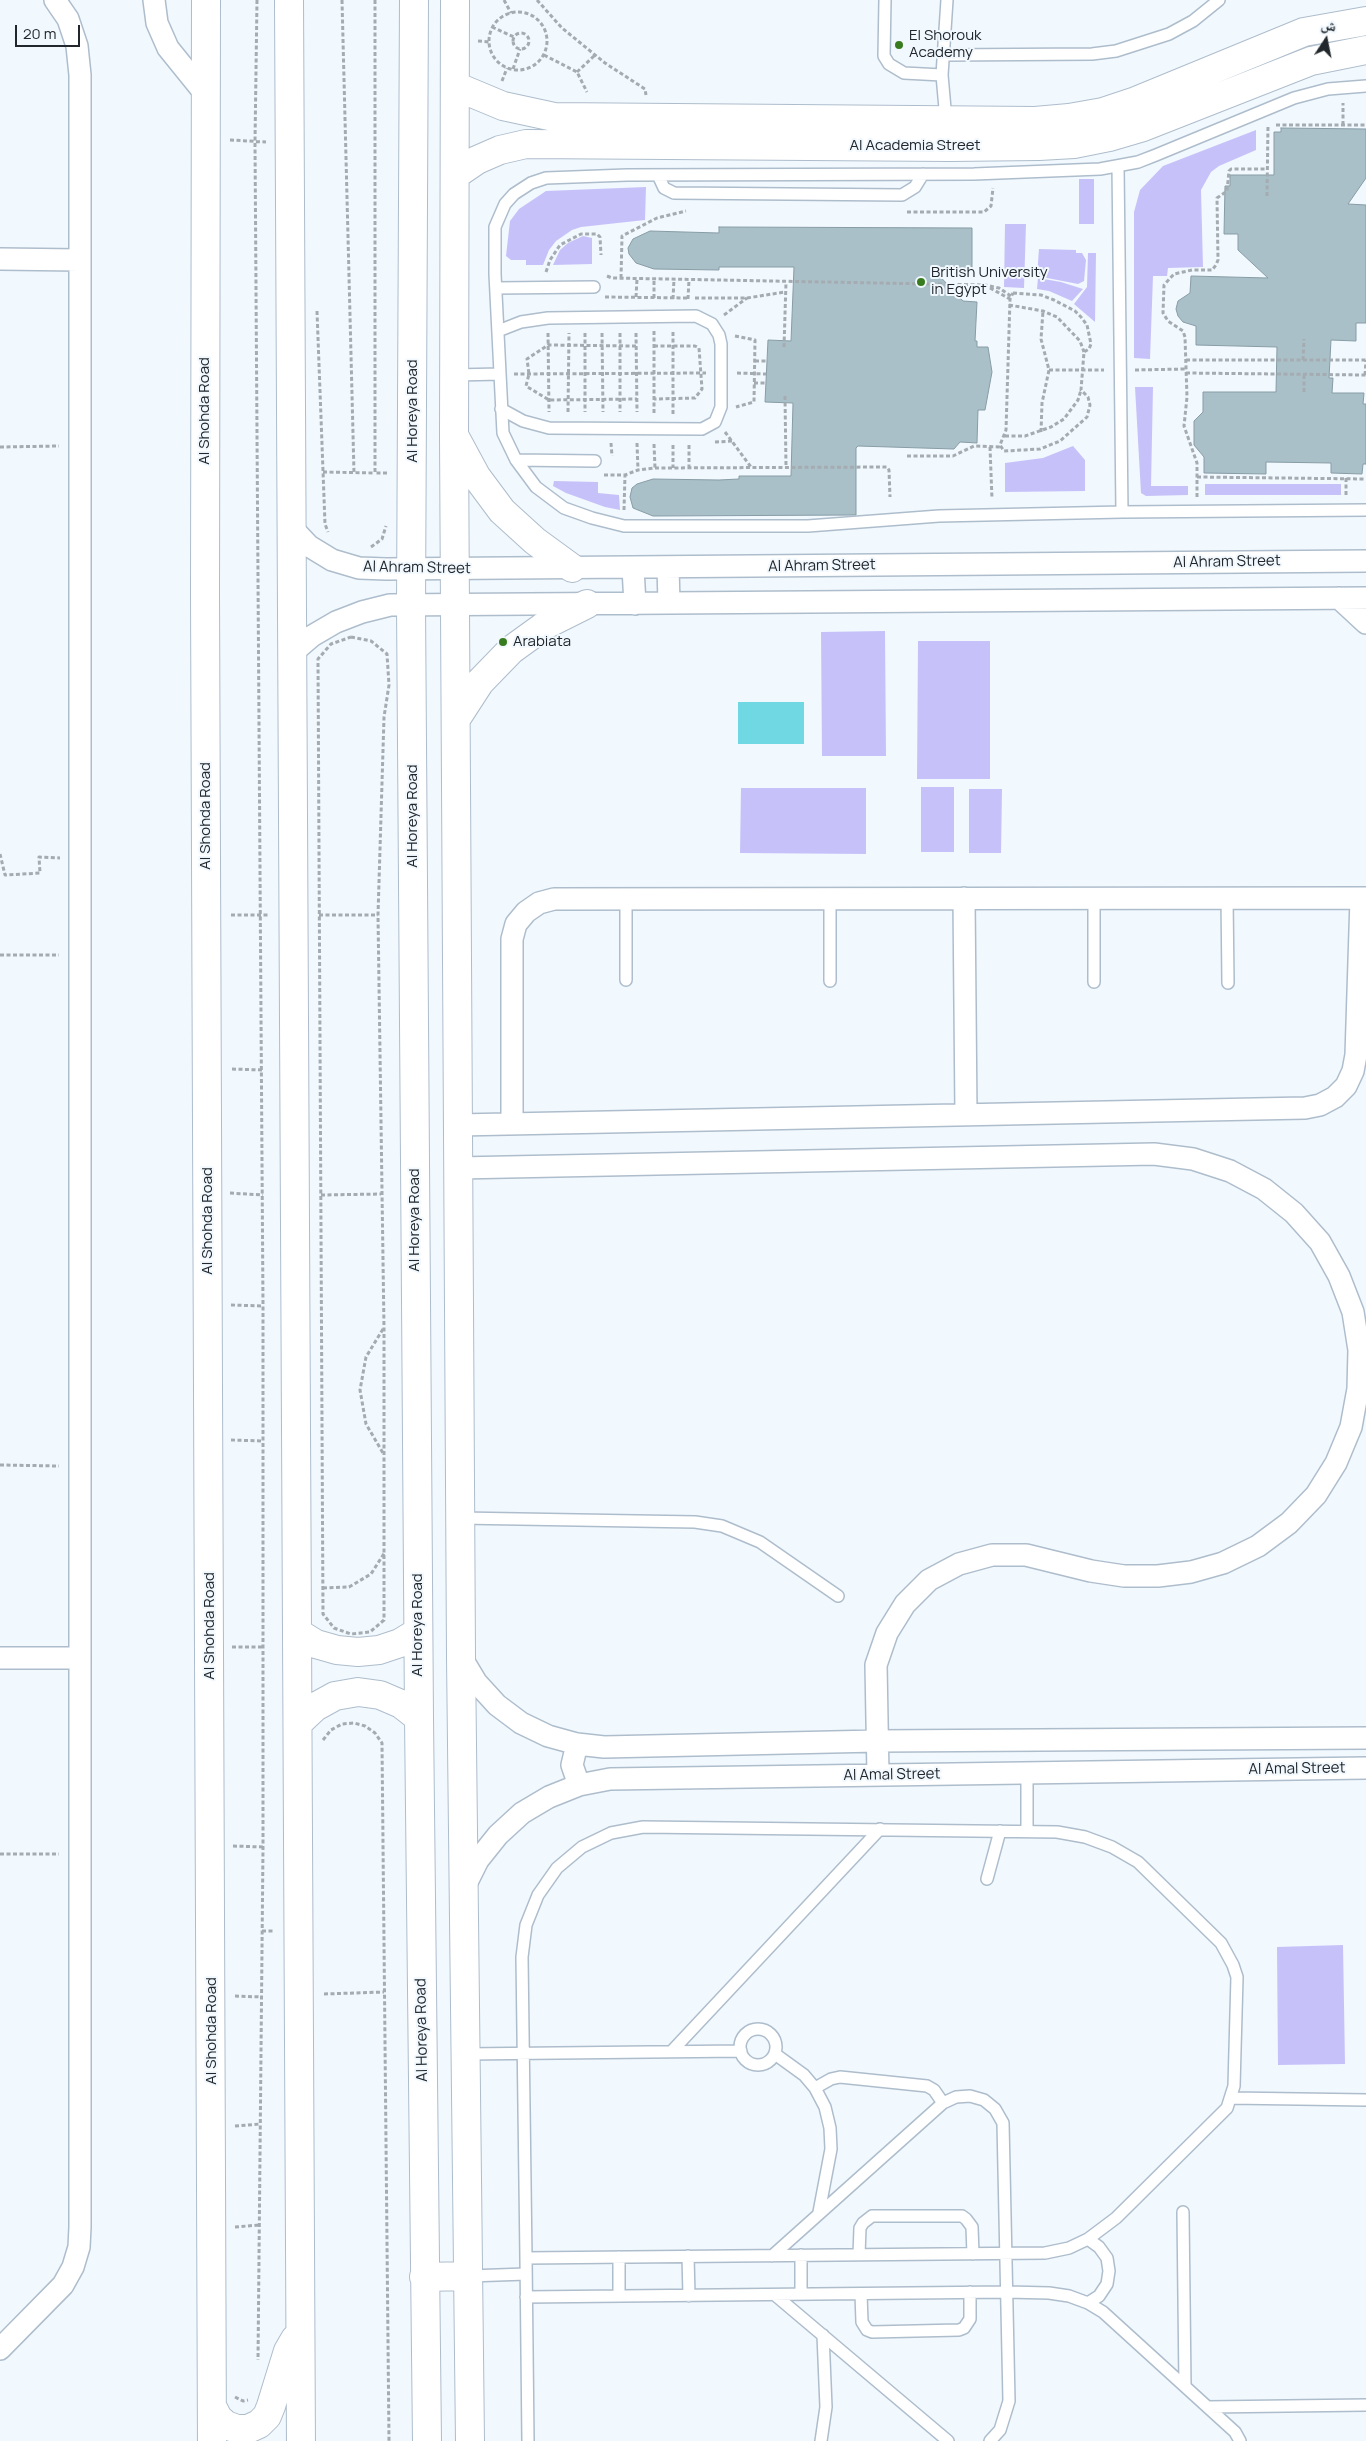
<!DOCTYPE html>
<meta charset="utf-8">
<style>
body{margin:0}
#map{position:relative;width:1366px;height:2441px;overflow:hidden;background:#f1f8fe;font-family:Manrope,"Noto Naskh Arabic",sans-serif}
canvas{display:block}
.north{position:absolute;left:1301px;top:15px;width:50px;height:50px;-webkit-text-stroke:4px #f1f8fe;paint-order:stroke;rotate:11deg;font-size:14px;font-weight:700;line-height:20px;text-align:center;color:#21272c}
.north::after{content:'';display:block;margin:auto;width:18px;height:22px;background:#21272c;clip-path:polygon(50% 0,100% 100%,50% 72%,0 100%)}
.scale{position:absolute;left:15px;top:25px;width:65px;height:22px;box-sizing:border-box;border:2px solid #21272c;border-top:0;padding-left:6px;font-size:15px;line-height:18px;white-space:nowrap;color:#21272c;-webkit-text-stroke:4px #f1f8fe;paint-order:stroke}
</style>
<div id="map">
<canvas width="1366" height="2441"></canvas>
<div class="north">ش</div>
<div class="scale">20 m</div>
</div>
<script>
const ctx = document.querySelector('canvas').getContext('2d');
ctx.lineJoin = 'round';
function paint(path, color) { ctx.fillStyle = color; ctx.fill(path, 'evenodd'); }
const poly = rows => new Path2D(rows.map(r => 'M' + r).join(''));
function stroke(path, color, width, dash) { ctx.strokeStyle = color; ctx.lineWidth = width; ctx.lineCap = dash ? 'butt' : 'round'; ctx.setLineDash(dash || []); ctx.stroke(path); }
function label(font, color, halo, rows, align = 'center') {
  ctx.font = font + ' Manrope,sans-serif'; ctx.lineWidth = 4; ctx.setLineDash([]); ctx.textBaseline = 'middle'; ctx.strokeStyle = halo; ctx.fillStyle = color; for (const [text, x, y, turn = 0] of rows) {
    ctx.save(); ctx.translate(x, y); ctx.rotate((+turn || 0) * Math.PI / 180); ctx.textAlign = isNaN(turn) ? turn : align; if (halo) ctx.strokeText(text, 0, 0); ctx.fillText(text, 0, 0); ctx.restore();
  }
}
paint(poly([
 [1256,130,1256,150,1219,166,1211,172,1201,190,1203,267,1168,268,1167,276,1153,276,1150,359,1134,358,1134,212,1140,190,1163,166],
 [1079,179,1094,179,1094,224,1079,224],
 [646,187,645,220,581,227,572,230,556,241,549,250,543,265,526,265,526,260,511,260,506,256,510,221,519,209,546,191],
 [1005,224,1026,224,1024,288,1004,287],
 [583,236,592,238,592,264,553,265,560,250,568,243],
 [1039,249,1076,250,1076,253,1082,253,1086,260,1084,281,1078,284,1037,276],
 [1088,253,1096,253,1095,322,1074,304,1087,287],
 [1038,278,1061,282,1083,289,1072,301,1049,291,1037,289],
 [1135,387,1153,387,1151,486,1188,486,1188,495,1146,496,1141,493],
 [1073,446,1085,460,1085,491,1005,492,1005,463,1043,458],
 [554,481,598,482,598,493,619,495,620,510,605,507,566,493,553,486],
 [1205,484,1341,484,1341,495,1205,495],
 [885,631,886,756,822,756,821,632],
 [918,641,990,641,990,779,917,779],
 [921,787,954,787,954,852,921,852],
 [741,788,866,788,866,854,740,853],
 [969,789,1002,789,1001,853,969,853],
 [1343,1945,1345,2064,1278,2065,1277,1947]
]), '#c7c1f9');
paint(poly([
 [738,702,804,702,804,744,738,744]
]), '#6fd8e3');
const building = poly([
 [1281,128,1366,129,1366,178,1348,204,1366,205,1366,323,1356,323,1356,341,1331,340,1329,378,1333,378,1332,393,1364,393,1363,404,1366,404,1366,464,1363,464,1362,474,1331,473,1331,463,1266,462,1266,474,1204,473,1204,457,1194,445,1194,421,1203,412,1203,392,1276,392,1277,347,1196,345,1196,326,1183,322,1178,316,1176,309,1178,301,1190,293,1191,276,1268,278,1238,250,1238,234,1224,234,1225,186,1230,186,1230,175,1274,175,1274,132,1281,132,1281,128],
 [719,227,972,228,972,268,932,268,963,301,977,302,975,341,977,341,977,347,988,347,992,372,985,410,978,410,977,443,960,442,954,449,858,446,856,448,856,515,653,516,633,508,630,497,632,488,637,484,653,479,719,480,739,479,739,476,791,476,793,403,765,402,768,340,791,341,794,267,719,267,719,270,654,269,636,263,629,254,628,248,633,239,650,231,719,233,719,227]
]);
paint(building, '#aac0c9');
stroke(building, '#879ca5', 1);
const lane = poly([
 [885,0,884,56,889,64,904,73,942,75],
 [945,55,1092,54,1116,51,1169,34,1193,21,1219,0],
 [1366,86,1328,89,1294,98,1156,155,1138,162,1100,169,974,174,627,175,546,178,531,183,514,194,505,204,495,227,495,274,503,433,516,460,536,487,564,508,592,518,624,526,808,526,939,516,1122,512,1366,510],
 [946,120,942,75,947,0],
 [1118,166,1122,512],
 [658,175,664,188,674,193,902,195,915,187,923,174],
 [496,288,594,287],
 [498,331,521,322,548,318,696,316,712,324,719,335,721,344,721,407,715,422,702,429,549,428,523,421,501,409],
 [455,375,500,374],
 [516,460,595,461],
 [1094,897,1094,982],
 [1227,897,1228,983],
 [626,980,626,899],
 [830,981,830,898],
 [460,1518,695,1522,722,1526,760,1542,838,1596],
 [1027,1831,1027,1773],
 [987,1879,1000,1831],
 '740 2047a18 18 0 1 1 36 0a18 18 0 1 1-36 0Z',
 [671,2052,880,1829],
 [466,2054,741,2051],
 [775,2054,804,2075,815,2088,825,2107,830,2128,831,2149,819,2212],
 [815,2088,831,2079,840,2077,927,2086,934,2090,943,2103],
 [1231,2098,1366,2100],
 [1183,2212,1185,2386],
 [801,2255,801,2294],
 [859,2255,860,2228,863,2223,872,2216,962,2216,966,2219,972,2227,973,2254],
 [688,2256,689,2296],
 [772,2256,943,2103,956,2097,970,2096,984,2100,995,2109,1003,2123,1009,2401,1000,2430,990,2441],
 [619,2257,619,2296],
 [526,2258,1045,2253,1069,2248,1088,2239,1116,2218,1227,2108,1234,2086,1237,1977,1233,1965,1221,1943,1138,1862,1112,1847,1085,1837,1057,1832,643,1827,611,1833,582,1847,557,1868,538,1895,526,1925,522,1957,526,2258,528,2441],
 [469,2276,526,2274],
 [861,2294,862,2322,867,2330,872,2332,959,2330,964,2328,970,2319,970,2292],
 [775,2295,948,2441],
 [526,2297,1007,2292,1049,2293,1069,2296,1088,2303,1103,2312,1235,2432,1240,2441],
 [1088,2303,1099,2296,1107,2284,1109,2271,1107,2258,1099,2247,1088,2239],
 [1208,2407,1366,2405],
 [821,2441,826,2407,823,2335]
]);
const street = poly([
 [154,0,157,23,168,48,206,95],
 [0,259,79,260],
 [291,527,309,546,332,560,359,568,386,569,1366,561],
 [668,567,669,603],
 [633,568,635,604],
 [1339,598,1366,623],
 [291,654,312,636,336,622,362,612,390,605,1366,598],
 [964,898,966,1115],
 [512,1124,512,939,516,924,526,912,539,903,554,899,1366,898],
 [458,1125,1305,1108,1320,1105,1335,1097,1346,1086,1353,1071,1356,1055,1361,899],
 [458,1168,1154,1154,1193,1159,1230,1171,1264,1189,1294,1213,1320,1242,1339,1276,1353,1312,1359,1350,1358,1389,1351,1427,1336,1463,1316,1495,1289,1523,1258,1546,1223,1563,1191,1572,1158,1576,1124,1576,1091,1571,1026,1555,992,1555,959,1564,929,1580,905,1604,887,1633,876,1665,878,1775],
 [461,1657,476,1682,497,1705,521,1723,548,1736,577,1744,604,1747,877,1741,1366,1738],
 [0,1658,80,1658],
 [577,1744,572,1765,579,1785],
 [464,1888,478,1860,498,1835,522,1813,549,1797,579,1785,610,1779,1366,1768],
 [0,2349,63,2285,73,2267,79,2247,80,2227,80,75,77,46,68,19,55,0]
]);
const secondary = poly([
 [206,0,205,594,212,2441],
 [289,0,301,2441],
 [414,0,411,605,419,1718,427,2441],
 [455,0,454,437,461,1657,470,2441],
 [455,86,503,106,554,117,1035,121,1069,118,1103,112,1136,101,1304,32,1366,21],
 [455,175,477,160,500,150,526,144,950,147,1039,146,1074,144,1109,137,1143,127,1311,61,1366,50],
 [456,439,476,476,502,511,535,541,572,568],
 [456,719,480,682,511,650,547,624,587,604],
 [298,1633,316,1644,337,1650,358,1652,379,1650,400,1643,418,1632],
 [298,1723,315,1707,335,1696,358,1692,380,1695,401,1704,419,1718],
 [424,2277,469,2276],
 [214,2410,218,2418,226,2425,237,2429,248,2429,259,2424,267,2416,271,2406,288,2351,295,2339]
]);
stroke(lane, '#aebdcc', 14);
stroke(street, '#aebdcc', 24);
stroke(secondary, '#aebdcc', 30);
stroke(poly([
 [257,0,255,142,263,1306,263,1847,258,2360],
 [342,0,354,473],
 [375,0,375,473,389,473],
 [504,0,511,13],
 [537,0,562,28,605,63,645,89,646,95],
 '489 41a29 29 0 1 1 58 0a29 29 0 1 1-58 0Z',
 [492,27,514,37],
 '513 41a8 8 0 1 1 16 0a8 8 0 1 1-16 0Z',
 [478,41,489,42],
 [544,55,577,72,587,92],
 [513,69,520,49],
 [577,72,595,55],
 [502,81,507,68],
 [1276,125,1366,125],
 [1343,125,1343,103],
 [230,140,266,142],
 [1267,196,1268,125],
 [907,212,984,212,991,206,993,188],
 [546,272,550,260,560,245,581,234,597,234,600,237,601,255],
 [607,276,612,278,985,285,999,288,1011,296],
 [621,278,622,236,657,218,686,211],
 [990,288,1010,299],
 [1013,293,1041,295,1054,300,1075,311,1081,317,1087,325,1091,344,1089,349,1084,352,1081,390,1088,397,1090,405,1087,417,1060,441,1040,449,1004,451,1000,445,1006,430,1010,299,1013,293],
 [605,297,689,298],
 [636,297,637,279],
 [654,298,654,279],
 [695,298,747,298,785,292],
 [673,299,674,279],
 [688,299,689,280],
 [1009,305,1043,311,1057,317,1080,341,1084,352],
 [317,311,325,524,328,532],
 [724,315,747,298],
 [654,331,654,413],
 [548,333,549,412],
 [585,333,585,412],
 [602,333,603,412],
 [620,333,620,412],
 [636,333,637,412],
 [735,336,755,340,754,402,736,407],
 [636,346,548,345,527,359,529,374,526,386,549,400,637,399],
 [654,346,695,346,699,348,702,389,695,398,654,399],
 [784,347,786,282],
 [1186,360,1366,360],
 [1303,360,1304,339],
 [755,361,767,361],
 [1049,370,1104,370],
 [1135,370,1186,369],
 [737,373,766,374],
 [1186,373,1366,375],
 [514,374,706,373],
 [1304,375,1304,392],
 [1365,375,1366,360],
 [754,383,766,383],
 [785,396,786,467],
 [568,412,569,333],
 [673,414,673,332],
 [725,432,751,467],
 [1041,432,1042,403,1049,370,1041,339,1043,311],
 [1005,436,1025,436,1051,427,1064,419,1078,400,1081,390],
 [715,442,734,441],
 [611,443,612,456],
 [637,443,638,470],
 [654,444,655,468],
 [673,445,673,468],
 [689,445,689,468],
 [0,447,59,446],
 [990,447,992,499],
 [907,456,953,456,974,446,1001,447],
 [323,472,375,473],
 [604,475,625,475,638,470,655,468,887,467,889,470,890,497],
 [1197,477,1366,479],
 [1346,478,1346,495],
 [1197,497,1197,463,1184,426,1187,397,1185,337,1183,331,1168,321,1163,313,1164,285,1174,274,1192,270,1212,270,1216,265,1218,260,1217,198,1227,191,1229,171,1231,169,1267,169],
 [624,510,625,475],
 [371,547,382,539,386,526],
 [351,637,371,641,387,654,389,685,384,717,378,915,384,1328,384,1620,370,1632,351,1634,334,1628,323,1614,318,659,331,644,351,637],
 [0,854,5,875,40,873,39,857,60,858],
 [231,915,270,915],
 [319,915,378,915],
 [0,955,59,955],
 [232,1069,262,1070],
 [230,1193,263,1195],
 [321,1195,381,1194],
 [231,1305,263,1306],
 [383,1329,366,1357,360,1390,366,1424,383,1453],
 [231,1440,263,1441],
 [0,1465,59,1466],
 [323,1588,349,1587,371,1574,385,1552],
 [232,1647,263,1647],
 [323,1740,331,1730,342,1724,354,1723,365,1726,375,1733,382,1743,389,2441],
 [233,1846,263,1847],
 [0,1854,59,1854],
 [262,1931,274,1931],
 [324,1994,384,1992],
 [235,1996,262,1997],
 [235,2126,260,2124],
 [235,2227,259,2225],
 [235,2397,243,2401,248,2400]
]), '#a5acb1', 3, [4, 2.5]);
stroke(lane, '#fff', 11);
stroke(street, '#fff', 21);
stroke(secondary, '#fff', 28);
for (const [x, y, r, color] of [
 [899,45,5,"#387c1f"],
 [921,282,5,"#387c1f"],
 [503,642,5,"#387c1f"]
]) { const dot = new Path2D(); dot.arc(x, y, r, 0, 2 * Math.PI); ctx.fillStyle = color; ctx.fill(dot); stroke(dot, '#f1f8fe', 2); }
label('15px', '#21272c', '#f1f8fe', [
 ["El Shorouk",909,36],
 ["Academy",909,53],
 ["British University",931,273],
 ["in Egypt",931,290],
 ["Arabiata",513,642]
], 'left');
label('15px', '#21272c', '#f1f8fe', [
 ["Al Academia Street",915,146],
 ["Al Shohda Road",205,411,-90],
 ["Al Horeya Road",413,411,-90],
 ["Al Ahram Street",1227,562,-1],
 ["Al Ahram Street",822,566,-1],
 ["Al Ahram Street",417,568,1],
 ["Al Shohda Road",206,816,-90],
 ["Al Horeya Road",413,816,-90],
 ["Al Horeya Road",415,1220,-90],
 ["Al Shohda Road",208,1221,-90],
 ["Al Horeya Road",418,1625,-90],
 ["Al Shohda Road",210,1626,-90],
 ["Al Amal Street",1297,1769,-1],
 ["Al Amal Street",892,1775,-1],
 ["Al Horeya Road",422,2030,-91],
 ["Al Shohda Road",212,2031,-90]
]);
</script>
